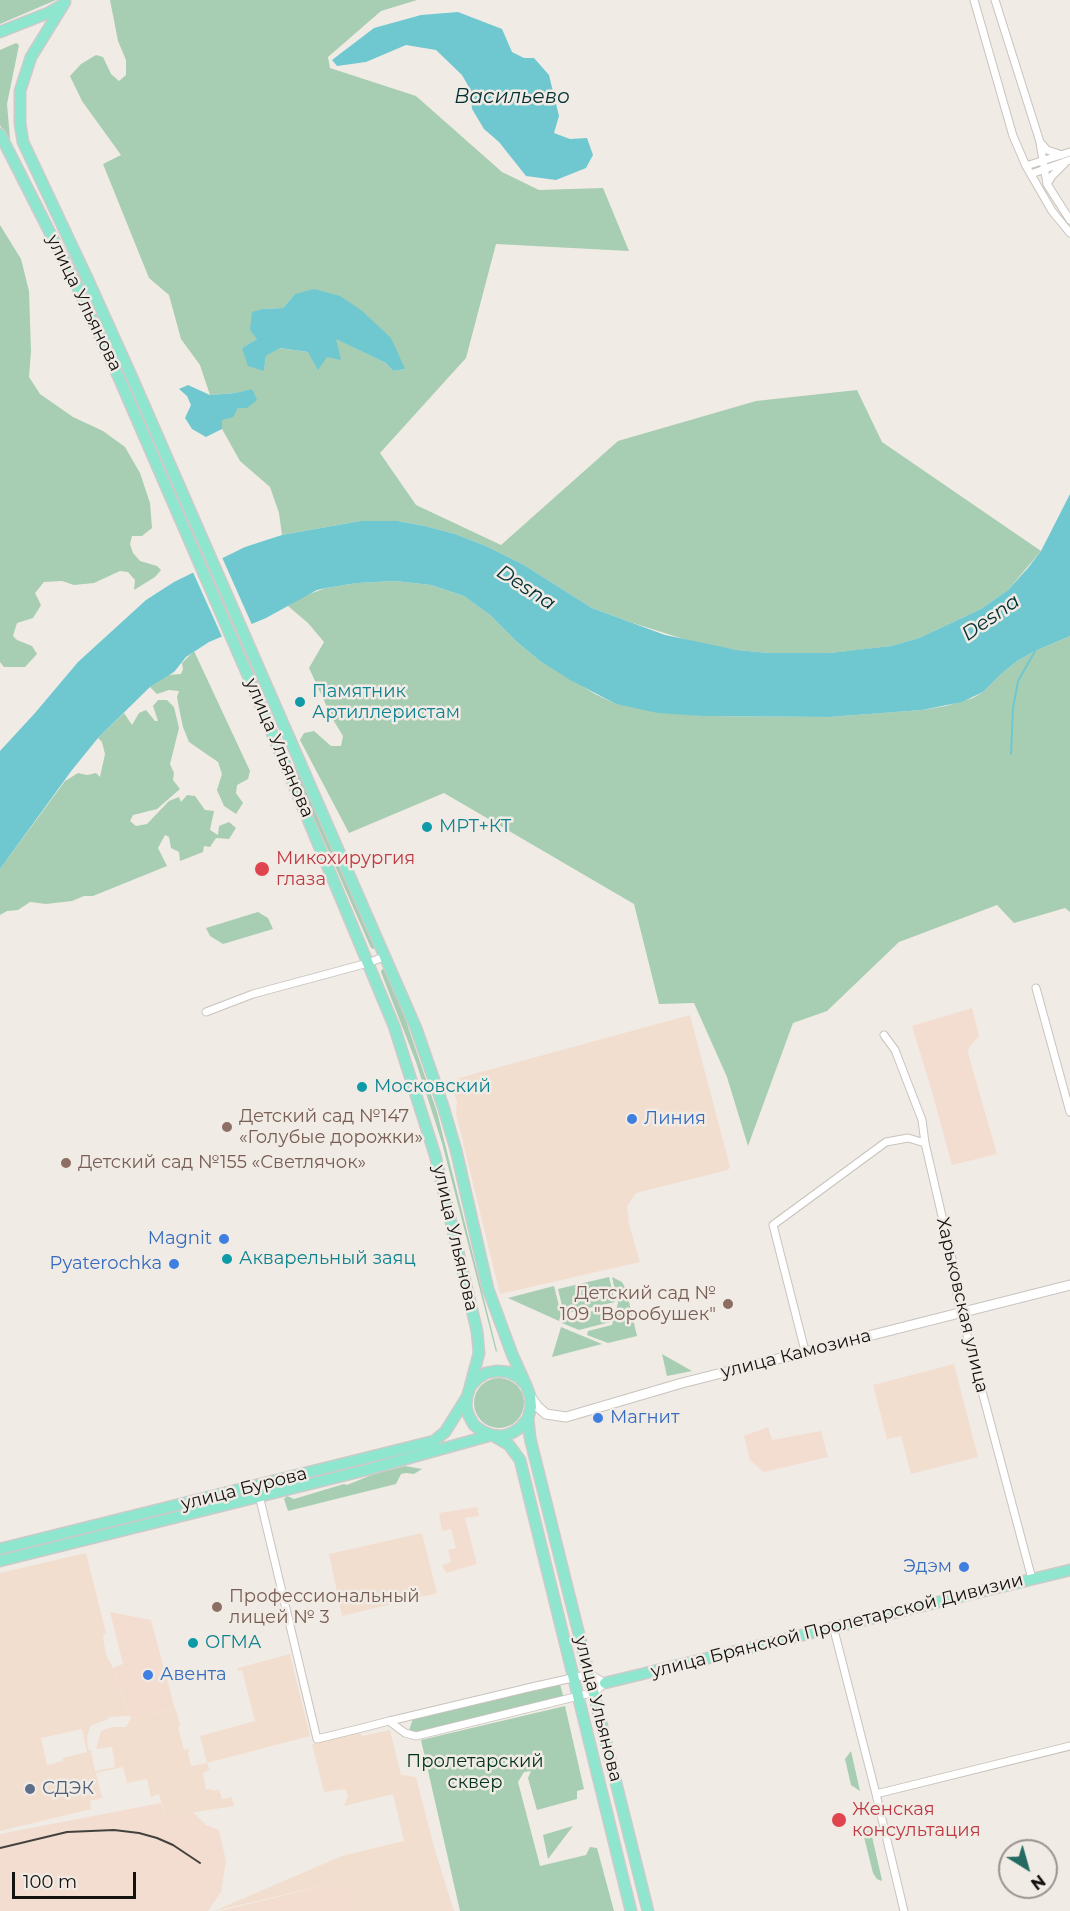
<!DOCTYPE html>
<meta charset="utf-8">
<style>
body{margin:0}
#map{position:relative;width:1070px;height:1911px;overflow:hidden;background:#f1ebe5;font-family:Montserrat,sans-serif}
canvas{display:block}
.north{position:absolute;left:998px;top:1839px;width:60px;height:60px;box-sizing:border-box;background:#f1ebe5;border:2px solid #999490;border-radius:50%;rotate:143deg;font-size:16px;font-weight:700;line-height:24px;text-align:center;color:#141210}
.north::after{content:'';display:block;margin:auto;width:21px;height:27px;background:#236b62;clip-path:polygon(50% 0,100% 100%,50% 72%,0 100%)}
.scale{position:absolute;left:12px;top:1872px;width:124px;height:27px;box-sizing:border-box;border:3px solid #141210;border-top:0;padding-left:8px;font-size:18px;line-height:21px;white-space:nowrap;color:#141210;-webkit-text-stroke:4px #f1ebe5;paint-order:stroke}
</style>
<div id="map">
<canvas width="1070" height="1911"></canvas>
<div class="north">N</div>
<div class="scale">100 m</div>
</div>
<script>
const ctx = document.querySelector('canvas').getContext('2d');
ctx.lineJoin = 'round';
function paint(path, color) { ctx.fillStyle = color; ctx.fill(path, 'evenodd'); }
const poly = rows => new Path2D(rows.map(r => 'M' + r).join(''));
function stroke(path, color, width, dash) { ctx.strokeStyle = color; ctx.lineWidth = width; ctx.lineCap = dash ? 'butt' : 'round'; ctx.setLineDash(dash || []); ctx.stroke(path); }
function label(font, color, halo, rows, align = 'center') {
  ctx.font = font + ' Montserrat,sans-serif'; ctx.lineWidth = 5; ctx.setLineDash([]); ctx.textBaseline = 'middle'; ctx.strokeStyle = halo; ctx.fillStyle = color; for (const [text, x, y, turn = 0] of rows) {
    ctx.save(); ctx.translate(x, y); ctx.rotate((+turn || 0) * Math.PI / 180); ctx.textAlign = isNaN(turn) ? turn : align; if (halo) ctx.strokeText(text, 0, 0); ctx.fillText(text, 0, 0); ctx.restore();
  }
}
paint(poly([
 [690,1015,730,1167,728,1170,636,1193,627,1206,629,1224,640,1262,500,1294,456,1114,457,1102,453,1090,462,1088,459,1078],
 [954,1364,978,1457,911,1474,901,1436,887,1439,873,1385],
 [422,1533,437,1593,342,1616,329,1554],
 [86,1553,106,1633,103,1636,106,1655,113,1668,130,1716,108,1717,108,1719,90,1726,87,1738,88,1750,91,1750,95,1771,115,1767,112,1747,96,1749,101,1731,112,1727,126,1727,131,1718,176,1709,180,1726,178,1727,184,1750,189,1749,190,1751,188,1752,191,1766,207,1763,200,1736,255,1721,242,1670,238,1671,238,1668,290,1654,310,1736,207,1763,210,1770,203,1773,206,1790,211,1789,212,1791,219,1789,222,1799,232,1797,234,1806,165,1817,159,1794,151,1797,147,1779,127,1783,123,1767,96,1773,102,1798,90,1801,91,1809,0,1831,0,1573],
 [82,1729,87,1752,63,1758,63,1761,47,1765,41,1738],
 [390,1730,401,1775,416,1777,434,1847,454,1911,350,1911,343,1881,214,1911,342,1856,404,1841,393,1794,344,1806,348,1796,345,1789,324,1792,312,1744,359,1733,363,1736]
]), '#f2decf');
paint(poly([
 [972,1008,979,1036,969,1047,968,1053,997,1154,952,1165,932,1092,912,1026],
 [768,1427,772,1440,821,1431,828,1457,764,1472,750,1460,744,1436],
 [477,1507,479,1516,465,1518,477,1564,446,1573,442,1565,451,1562,448,1550,456,1548,451,1529,442,1531,439,1513],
 [110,1612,151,1620,175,1709,131,1718,113,1668,123,1664],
 [161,1803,165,1817,193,1812,206,1825,219,1830,226,1861,221,1892,208,1911,0,1911,0,1834],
 [343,1881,351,1911,220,1911]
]), '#f3ddd0');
paint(poly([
 [0,0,56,0,0,24],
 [110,0,417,0,381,11,328,57,330,68,416,96,502,172,539,190,603,188,629,251,496,244,466,358,380,453,416,505,501,545,618,441,756,401,857,390,882,442,1041,551,1008,590,981,609,919,638,891,646,859,650,830,653,769,653,737,650,696,643,630,622,592,608,524,565,486,546,455,534,425,526,398,521,360,521,282,535,279,513,270,487,240,461,222,429,222,420,238,408,253,389,235,393,210,395,200,365,181,339,169,295,149,278,103,164,121,155,82,101,70,76,81,64,96,55,103,57,111,74,119,81,126,75,126,60,118,41],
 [295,294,405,369,393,371,386,363,335,338,340,359,308,352,279,348,266,356,264,371,242,348,257,339,263,309,283,308],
 [16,43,19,45,7,104,10,139,8,140,0,125,0,50],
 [0,225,21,259,29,291,31,351,29,377,40,394,73,417,103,431,125,447,140,473,150,503,152,528,142,536,132,536,130,544,133,553,140,561,157,566,161,570,155,577,134,590,135,580,128,572,120,571,94,583,74,585,62,581,44,582,35,593,41,605,33,618,17,623,13,636,17,640,32,646,37,654,25,667,4,667,0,662],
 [395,581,431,585,464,596,490,615,517,642,540,661,595,694,616,704,702,716,829,717,922,710,946,706,973,698,983,692,1001,674,1017,661,1035,651,1070,636,1070,912,1065,908,1014,923,997,905,899,942,827,1011,793,1023,748,1146,727,1077,694,1003,659,1004,634,904,444,793,349,833,300,740,304,733,314,731,331,746,341,746,343,736,332,718,309,668,324,642,308,623,288,606,304,596,326,588,357,583],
 [194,651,250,771,248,779,237,785,236,793,243,803,236,814,224,806,217,790,222,774,218,762,189,742,183,727,180,713,177,697,179,691,169,690,157,694,150,687,168,675,181,674,183,669,182,663],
 [158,700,167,700,174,707,179,728,170,764,174,773,173,780,180,789,157,809,133,815,130,821,136,826,147,824,169,801,179,797,181,802,187,795,195,796,205,810,214,811,210,830,218,835,219,826,229,822,236,828,229,839,216,838,210,847,204,846,203,852,180,861,179,852,171,848,169,837,165,835,158,848,167,866,93,896,84,896,72,901,46,904,30,902,18,910,7,911,0,915,0,869,65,781,78,773,87,775,96,773,100,777,105,754,102,742,98,738,124,713,132,725,139,713,146,710,155,721,158,721,153,706],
 [294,766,297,767,375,948,374,949,371,948,293,770],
 [258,912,268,918,273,929,223,944,210,936,206,928],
 [382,969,386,970,403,1012,437,1112,497,1351,496,1352,442,1143,416,1062,381,972],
 [609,1277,615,1302,564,1314,558,1289],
 [612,1277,622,1282,626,1289,637,1336,608,1343,587,1335,588,1331,612,1325,618,1303],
 [554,1286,561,1314,559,1321,508,1298],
 [613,1306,610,1322,579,1330,562,1323,564,1318],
 [561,1327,602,1344,552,1357],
 [662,1354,692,1371,667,1376],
 '474 1403a25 25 0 1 1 50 0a25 25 0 1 1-50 0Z',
 [405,1466,422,1469,414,1474,406,1473,401,1474,396,1484,288,1511,284,1499,287,1496,294,1499,344,1484,347,1485,374,1474],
 [560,1684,564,1699,416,1733,409,1731,413,1718],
 [565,1706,584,1789,577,1791,577,1799,537,1810,528,1778,531,1771,524,1772,518,1782,540,1866,586,1855,590,1847,597,1848,614,1911,460,1911,421,1740],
 [851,1751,860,1791,851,1785,845,1759],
 [573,1826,548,1859,543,1835],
 [870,1828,882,1880,881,1881,877,1879,873,1873,864,1837]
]), '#a7cdb2');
paint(poly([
 [458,12,502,29,512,52,524,58,534,58,549,75,559,116,554,133,570,139,587,138,593,155,586,168,556,180,526,176,499,142,484,129,472,109,470,89,462,75,436,50,406,45,366,62,337,66,332,60,374,28,421,15],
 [314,289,340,296,361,310,391,338,405,369,393,371,386,363,336,339,341,360,327,357,318,370,308,352,280,348,266,356,264,371,248,366,242,348,257,339,250,330,252,312,263,309,283,308,295,294],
 [188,385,210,395,235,393,252,389,257,400,247,408,238,408,233,417,222,420,222,429,206,437,192,429,185,418,191,405,187,396,179,389],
 [1070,494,1070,636,1035,651,1017,661,1001,674,983,692,962,702,922,710,829,717,702,716,658,713,616,704,570,680,540,661,517,642,490,615,464,596,431,585,395,581,357,583,326,588,317,590,266,618,209,642,186,657,174,672,150,687,98,738,72,770,0,869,0,751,35,713,78,662,146,600,174,582,245,547,282,535,360,521,398,521,425,526,455,534,486,546,524,565,592,608,665,635,737,650,769,653,830,653,891,646,919,638,981,609,1008,590,1028,568,1041,551]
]), '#6fc8d0');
paint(poly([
 [221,555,253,627,223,639,192,570]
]), '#f1ebe5');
stroke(poly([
 [1011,754,1013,708,1018,681,1035,651,1034,647]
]), '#6fc8d0', 2);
const minor = poly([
 [974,0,1013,136,1026,166,1052,211,1070,233],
 [995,0,1040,142,1047,150,1062,155],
 [1040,143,1047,184,1070,220],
 [1026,166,1070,152],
 [1031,174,1070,160],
 [1047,184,1052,176,1065,163],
 [1036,988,1070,1112],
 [206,1012,253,994,368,963,386,956],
 [884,1035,895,1050,922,1120,925,1143,955,1272,956,1289,959,1305,1032,1579],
 [805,1351,773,1225,886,1142,908,1138,925,1143],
 [259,1495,317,1739,358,1729,389,1721,398,1719,532,1687,590,1674,605,1683,595,1692,416,1736,405,1733,389,1721],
 [833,1626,876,1794,904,1911],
 [876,1794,1070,1746]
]);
const tertiary = poly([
 [530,1396,538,1407,546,1414,566,1417,682,1383,1070,1285]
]);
const primary = poly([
 [65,2,31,57,20,91,20,123,23,142,88,280,130,373,416,1028,443,1106,456,1150,488,1289,512,1354,526,1385],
 [0,32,48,13,60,6],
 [0,134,76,284,119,378,252,685,394,1026,435,1155,477,1331,479,1353,470,1387],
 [528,1418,530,1438,648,1911],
 [0,1549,434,1441,445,1432,467,1397],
 [0,1561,366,1470,492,1435,502,1436,512,1433,521,1427,528,1418,531,1407,530,1396,526,1385,518,1377,508,1372,497,1371,486,1373,477,1379,470,1387,467,1397,466,1407,469,1416,474,1425,482,1431,492,1435,509,1445,520,1460,631,1911],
 [605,1683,1070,1570]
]);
stroke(minor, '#c9c3bd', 9);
stroke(tertiary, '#c9c3bd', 11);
stroke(primary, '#cbcbca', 13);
stroke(minor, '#fff', 7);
stroke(tertiary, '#fff', 9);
stroke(primary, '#8ee6cf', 10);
stroke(poly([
 [0,1848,67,1832,114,1830,139,1833,157,1838,173,1845,200,1863]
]), '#43413e', 2);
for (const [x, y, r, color] of [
 [300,702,6,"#0f9aa8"],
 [427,827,6,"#0f9aa8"],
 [262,869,8,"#e0444e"],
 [362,1087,6,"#0f9aa8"],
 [632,1119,6,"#3f7fe0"],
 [227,1127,6,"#8d6e63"],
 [66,1163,6,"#8d6e63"],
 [224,1239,6,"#3f7fe0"],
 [227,1259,6,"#0f9aa8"],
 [174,1264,6,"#3f7fe0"],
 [728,1304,6,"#8d6e63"],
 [598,1418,6,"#3f7fe0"],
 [964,1567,6,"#3f7fe0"],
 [217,1607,6,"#8d6e63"],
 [193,1643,6,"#0f9aa8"],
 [148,1675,6,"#3f7fe0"],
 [30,1789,6,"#5c6f8a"],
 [839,1820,8,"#e0444e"]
]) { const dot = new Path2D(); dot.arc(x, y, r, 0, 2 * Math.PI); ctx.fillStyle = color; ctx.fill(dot); stroke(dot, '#f1ebe5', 2); }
label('18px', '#141210', '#f1ebe5', [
 ["улица Ульянова",84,303,64],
 ["улица Ульянова",279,748,67],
 ["улица Ульянова",455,1238,77],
 ["Харьковская улица",962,1305,77],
 ["улица Камозина",796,1354,-14],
 ["улица Бурова",244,1489,-14],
 ["улица Брянской Пролетарской Дивизии",837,1626,-14],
 ["улица Ульянова",598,1709,76]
]);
label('18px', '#0d838f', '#f1ebe5', [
 ["Памятник",312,692],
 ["Артиллеристам",312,713],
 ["МРТ+КТ",439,827],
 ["Московский",374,1087],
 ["Акварельный заяц",239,1259],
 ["ОГМА",205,1643]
], 'left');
label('18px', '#be3a42', '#f1ebe5', [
 ["Микохирургия",276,859],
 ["глаза",276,880],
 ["Женская",852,1810],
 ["консультация",852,1831]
], 'left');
label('18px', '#785e54', '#f1ebe5', [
 ["Детский сад №147",239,1117],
 ["«Голубые дорожки»",239,1138],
 ["Детский сад №155 «Светлячок»",78,1163],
 ["Детский сад №",716,1294,"right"],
 ["109 \"Воробушек\"",716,1315,"right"],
 ["Профессиональный",229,1597],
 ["лицей № 3",229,1618]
], 'left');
label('18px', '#366cbe', '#f1ebe5', [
 ["Линия",644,1119],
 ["Magnit",212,1239,"right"],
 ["Pyaterochka",162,1264,"right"],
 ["Магнит",610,1418],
 ["Эдэм",952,1567,"right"],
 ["Авента",160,1675]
], 'left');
label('18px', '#01331a', '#f1ebe5', [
 ["Пролетарский",475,1762],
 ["сквер",475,1783]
]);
label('18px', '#4e5e75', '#f1ebe5', [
 ["СДЭК",42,1789]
], 'left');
label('italic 20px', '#023034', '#f1ebe5', [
 ["Васильево",512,97],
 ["Desna",526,588,33],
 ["Desna",991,618,-35]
]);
</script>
